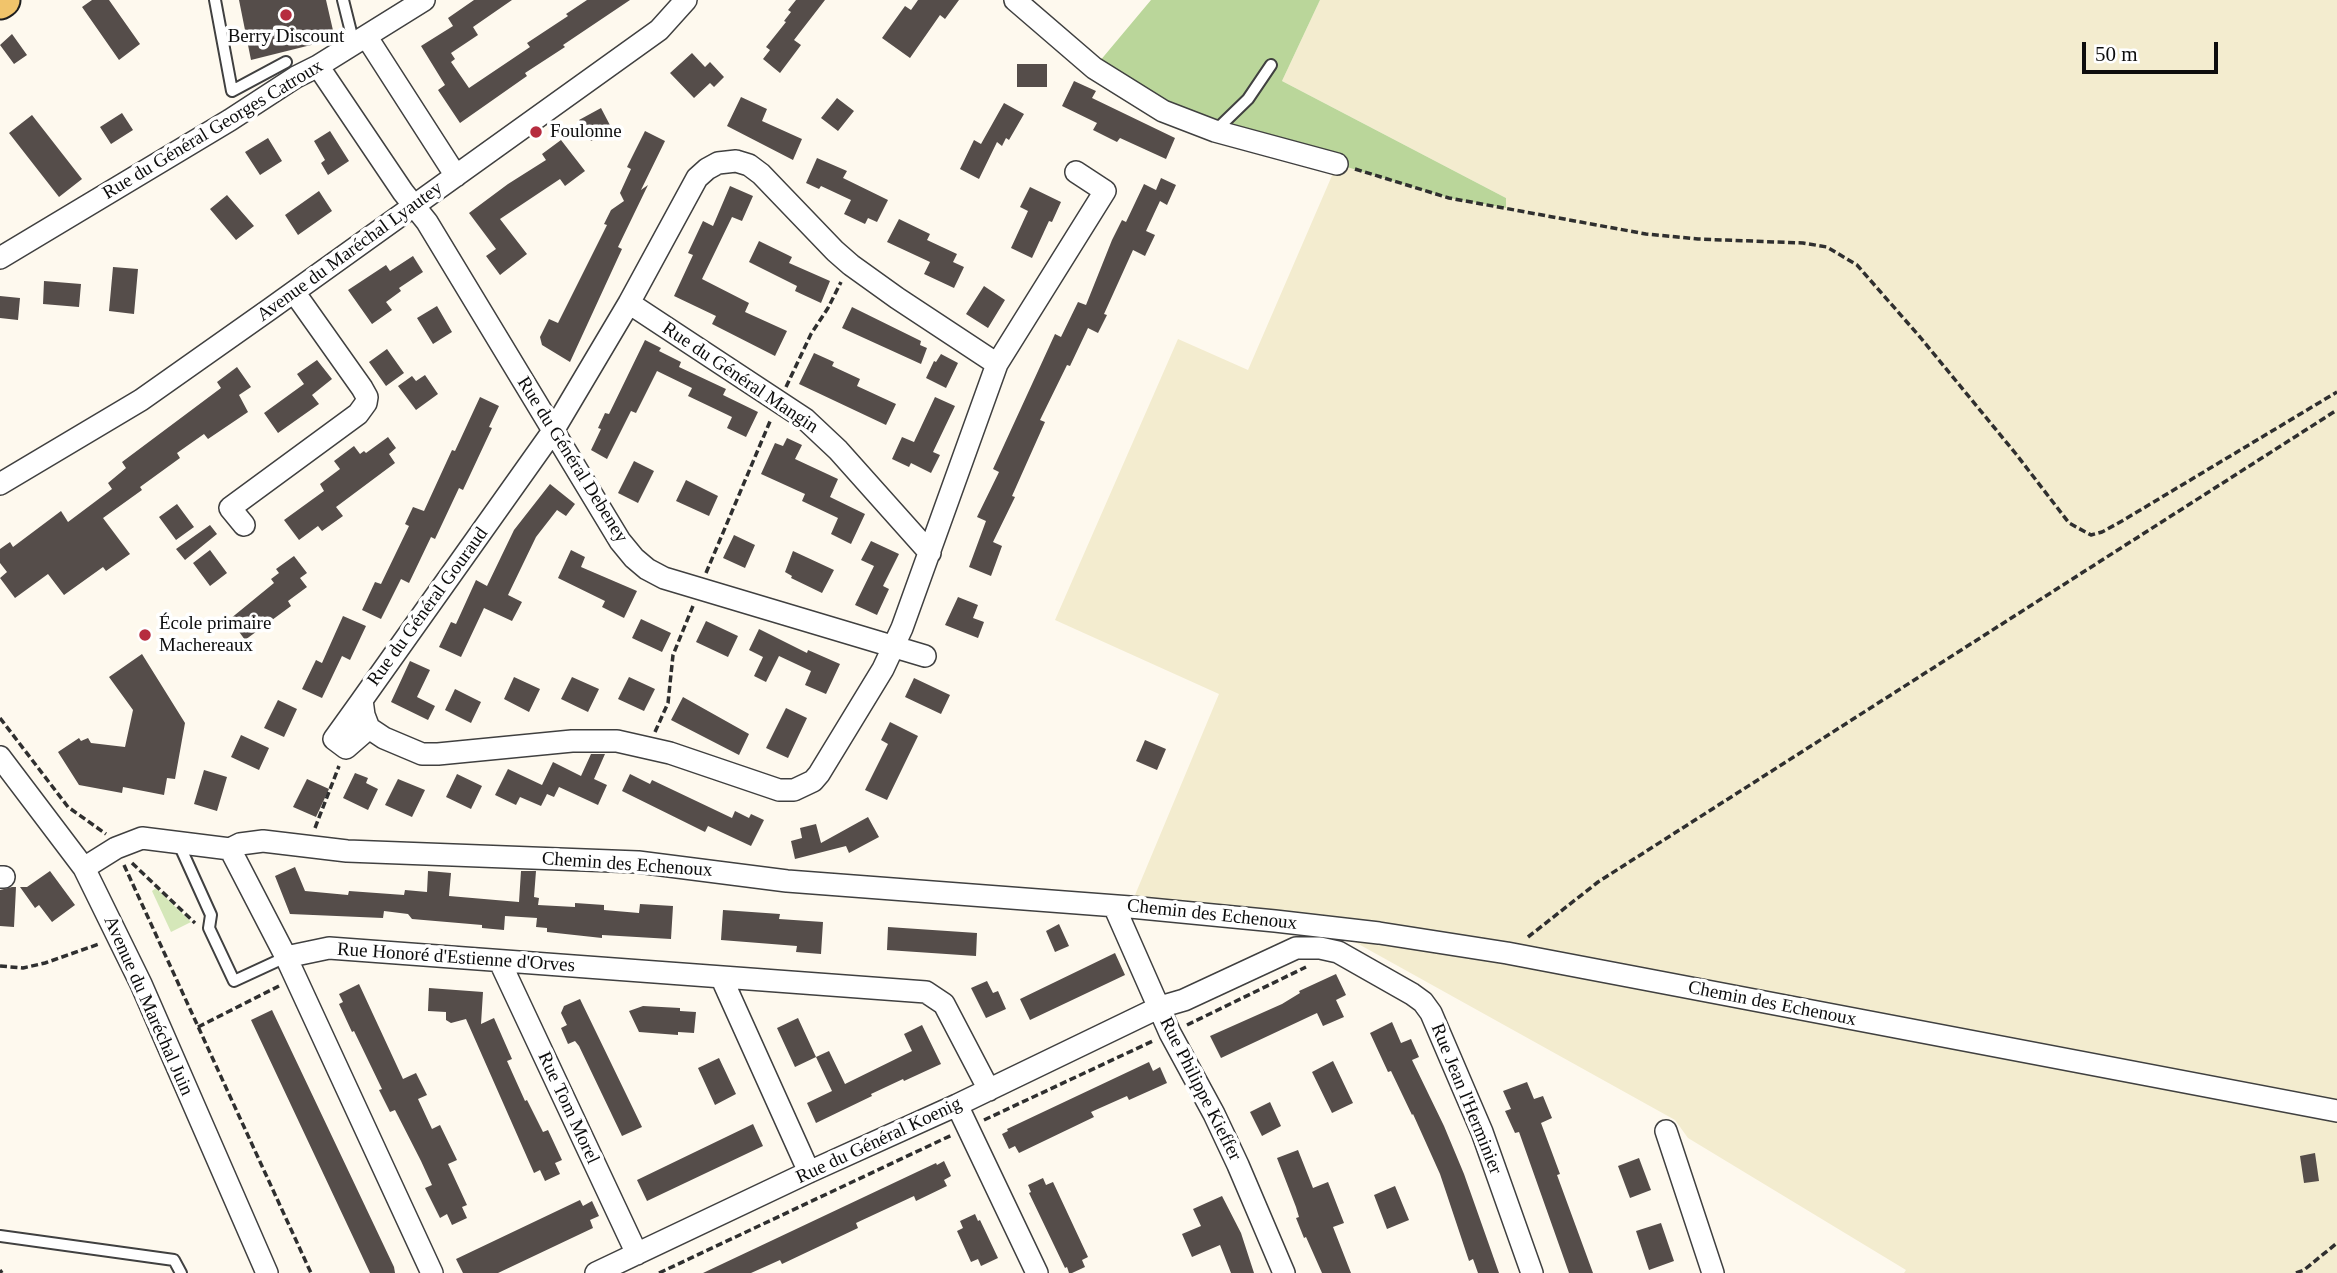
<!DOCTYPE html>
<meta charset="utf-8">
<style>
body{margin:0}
#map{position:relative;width:2337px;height:1273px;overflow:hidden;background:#fef9ee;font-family:Georgia,serif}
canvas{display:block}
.scale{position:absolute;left:2082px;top:42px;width:136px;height:32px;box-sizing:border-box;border:4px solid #0d0d0d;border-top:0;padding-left:9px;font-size:21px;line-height:24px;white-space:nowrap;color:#0d0d0d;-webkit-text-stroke:5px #fff;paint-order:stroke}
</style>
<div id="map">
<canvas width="2337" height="1273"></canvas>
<div class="scale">50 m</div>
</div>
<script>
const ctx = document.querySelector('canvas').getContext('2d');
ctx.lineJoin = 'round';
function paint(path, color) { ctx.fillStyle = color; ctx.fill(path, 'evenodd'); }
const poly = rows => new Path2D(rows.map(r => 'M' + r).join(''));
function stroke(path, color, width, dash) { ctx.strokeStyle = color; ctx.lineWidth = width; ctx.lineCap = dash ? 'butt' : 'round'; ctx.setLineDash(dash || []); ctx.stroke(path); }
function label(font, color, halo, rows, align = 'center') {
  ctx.font = font + ' Georgia,serif'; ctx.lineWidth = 7; ctx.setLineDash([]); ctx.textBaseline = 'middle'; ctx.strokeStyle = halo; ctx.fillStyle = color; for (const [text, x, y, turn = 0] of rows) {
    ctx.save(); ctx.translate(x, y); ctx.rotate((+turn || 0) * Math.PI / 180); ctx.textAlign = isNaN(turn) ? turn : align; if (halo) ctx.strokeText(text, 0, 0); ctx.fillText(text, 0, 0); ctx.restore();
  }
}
paint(poly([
 [1320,0,2337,0,2337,1273,1904,1273,1906,1270,1688,1138,1675,1120,1344,936,1130,907,1219,694,1055,620,1178,339,1248,370,1337,164,1449,198,1505,208,1506,198,1282,81]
]), '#f3eccf');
paint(poly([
 [156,888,191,922,171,932,152,891]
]), '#d5e7b9');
paint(poly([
 [1151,0,1320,0,1282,81,1506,198,1506,208,1449,198,1337,164,1261,145,1094,68]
]), '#bad69a');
paint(poly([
 [92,0,109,0,140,44,119,60,82,7],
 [239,0,326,0,335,39,251,60],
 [474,0,512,0,473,27,478,35,451,53,455,59,451,62,469,88,530,47,527,43,568,16,566,14,587,0,630,0,563,45,565,47,525,73,527,76,460,123,438,90,445,85,421,46,453,26,448,18],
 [796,0,825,0,794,40,801,45,780,73,763,59,770,50,766,47,786,22,784,21,791,12,788,10],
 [918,0,959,0,945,19,940,15,910,58,882,38,905,6,911,10],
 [12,34,27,55,14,64,0,45],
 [692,53,705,67,710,62,724,77,714,87,710,83,694,98,670,73],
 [1017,64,1047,64,1047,87,1017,87],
 [1074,81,1096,91,1092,98,1175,138,1166,159,1120,138,1117,142,1093,130,1097,123,1062,106],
 [741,97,767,109,762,121,802,139,793,160,727,126],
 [837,98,854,111,838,131,821,118],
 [1004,103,1024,114,1009,140,1006,138,1002,146,997,142,979,179,960,169,974,140,981,144],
 [601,108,612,129,591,141,579,120],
 [122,113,133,130,111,144,100,127],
 [32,115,82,179,59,197,9,133],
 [330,131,349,161,328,175,321,163,325,160,314,141],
 [645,131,665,141,641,190,648,185,618,247,622,249,570,362,542,345,540,337,549,319,558,323,607,225,604,224,611,210,624,201,620,193,631,169,627,167],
 [268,138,282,161,260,175,245,152],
 [561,140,585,171,565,186,560,179,500,219,527,254,500,275,486,256,496,249,469,213,508,184,546,160,542,154],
 [817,158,847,171,843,178,888,200,877,222,868,218,865,224,844,214,851,200,821,186,819,189,806,183],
 [1161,178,1176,185,1167,205,1160,201,1146,231,1155,235,1145,256,1133,250,1104,314,1107,315,1098,333,1088,328,1070,366,1067,365,1040,420,1045,422,1012,496,1015,497,993,542,1002,546,991,576,969,567,986,521,977,517,999,472,993,469,1055,334,1061,337,1078,302,1086,305,1112,240,1122,220,1126,222,1144,184,1156,190],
 [730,186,753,196,742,221,732,217,702,279,749,303,745,312,787,331,775,356,712,324,716,316,674,296,693,255,688,253,703,221,713,226],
 [1030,187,1061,202,1052,222,1049,221,1032,258,1011,248,1028,211,1020,207],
 [319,191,332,211,298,235,285,215],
 [227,195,254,226,236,240,210,209],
 [899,219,930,234,927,240,957,254,953,262,964,267,954,288,924,274,930,262,887,242],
 [759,241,792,257,789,263,830,281,821,303,795,291,797,286,749,262],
 [413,256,423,272,399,288,401,291,386,302,392,310,372,324,348,290,386,265,390,271],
 [113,267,138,269,134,314,109,311],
 [44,281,81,284,79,307,43,304],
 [984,286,1005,300,988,328,966,314],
 [0,296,20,298,18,320,0,318],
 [437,306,452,332,433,344,417,318],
 [852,307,921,341,920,345,927,348,921,364,842,328],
 [645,340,661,348,659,351,681,362,679,367,726,389,723,395,758,412,746,437,727,428,732,417,688,396,692,388,657,371,636,413,631,411,607,459,591,450,601,429,598,428,605,413,609,414],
 [387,349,404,373,386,386,369,362],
 [814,353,834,362,832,366,860,379,857,386,896,404,886,425,799,384],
 [941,354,958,363,946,388,926,378,934,361,936,362],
 [317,360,332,379,312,395,319,404,278,433,264,413,304,384,297,374],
 [237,367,251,387,239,395,248,412,208,439,204,434,177,453,180,458,140,487,142,490,103,518,130,554,106,571,103,567,64,595,48,574,15,598,0,578,7,572,0,563,0,549,10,542,13,547,61,511,68,522,112,489,108,483,126,468,122,462,221,388,217,382],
 [425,375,438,394,416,410,398,386,412,376,416,381],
 [480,397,499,406,489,427,492,428,463,490,459,488,435,539,431,537,409,583,401,579,381,619,362,610,375,582,381,584,409,526,405,524,413,507,424,511,452,450,455,451],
 [935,397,955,406,933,452,940,455,931,473,911,463,909,467,892,459,902,437,914,442],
 [388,437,396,448,389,454,395,463,336,507,343,516,322,531,318,526,299,540,284,520,324,491,320,484,340,469,334,461,354,446,360,454,364,451,366,453],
 [787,438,802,445,795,459,838,479,830,497,865,514,851,544,831,534,838,518,802,501,805,494,761,474,775,443,783,446],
 [634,461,654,471,638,503,618,493],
 [686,480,718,496,709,516,676,501],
 [550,484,575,504,566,516,557,510,536,537,508,595,522,602,512,621,484,608,461,657,439,647,451,622,456,624,476,580,487,586,514,530],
 [177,504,194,527,176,540,159,517],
 [210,525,217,534,185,560,176,549],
 [734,535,755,545,745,568,723,558],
 [871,541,899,554,883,586,889,589,877,615,855,605,874,566,861,560],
 [210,550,227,573,210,586,193,563],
 [571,550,585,557,581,567,637,591,624,618,602,607,605,601,558,578],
 [793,551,834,570,822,593,791,578,792,576,785,572],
 [294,556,307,573,300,578,307,587,288,601,291,606,245,640,230,619,274,583,271,579,279,573,276,569],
 [958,597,978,605,973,618,984,622,978,638,945,625],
 [343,616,366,626,350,660,342,656,322,698,302,689,316,660,322,663],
 [641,619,671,633,662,652,632,638],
 [706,621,738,636,728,657,696,642],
 [759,629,807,653,808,650,840,664,826,694,805,685,811,671,779,656,766,682,754,676,763,657,749,650],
 [142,654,185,723,175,779,167,778,164,795,123,787,122,793,79,785,58,752,79,738,81,741,88,738,91,743,125,747,133,710,109,677],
 [410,661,430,670,417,697,435,706,428,720,391,702],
 [514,677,540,689,529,712,504,699],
 [572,677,599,689,588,712,561,699],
 [629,677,655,689,644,711,618,699],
 [914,678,950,695,941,714,905,697],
 [455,689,481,702,471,723,445,710],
 [683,697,749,734,739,755,671,720],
 [278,700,297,709,284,737,264,728],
 [786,708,807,718,788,758,766,748],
 [890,722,918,736,887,800,865,790,888,744,881,740],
 [241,735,269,748,259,770,231,757],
 [1145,740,1166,749,1157,770,1136,761],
 [591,754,605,754,594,779,607,785,598,805,559,787,554,797,547,794,541,806,520,797,516,805,495,795,508,769,542,785,553,762,581,776],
 [204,770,227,777,217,811,194,804],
 [355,773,368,778,366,783,378,789,368,810,343,798],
 [457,774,482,786,471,809,446,797],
 [630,774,650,784,652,780,732,818,735,811,749,818,751,814,764,820,751,846,708,826,705,832,622,791],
 [307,779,329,789,316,817,293,807],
 [398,779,425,790,412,817,385,805],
 [868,817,879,837,849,853,846,846,795,859,791,841,802,838,800,828,816,824,821,843],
 [295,867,305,891,348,895,349,891,404,895,405,890,427,892,428,871,451,873,449,896,519,902,521,871,536,871,534,897,539,898,538,905,575,907,575,903,604,905,604,910,639,913,640,904,673,906,671,939,602,935,602,938,547,932,547,928,536,927,537,918,505,916,504,930,482,928,482,925,412,919,408,914,384,911,383,918,290,914,275,876],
 [50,871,75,905,52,922,39,905,35,908,20,887,27,887],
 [12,887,16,887,14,927,0,926,0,890],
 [723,910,780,914,779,919,823,922,821,954,796,952,797,946,721,940],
 [1059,924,1069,946,1055,952,1046,931],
 [888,927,977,933,976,956,887,950],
 [1115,953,1125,975,1030,1020,1020,999],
 [1336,974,1346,995,1336,1000,1344,1017,1323,1026,1317,1013,1221,1058,1210,1036,1282,1004,1300,993,1299,991],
 [987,981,993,993,998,991,1006,1009,986,1018,971,988],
 [359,984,403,1079,416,1073,427,1095,418,1099,432,1129,440,1125,457,1160,448,1164,467,1205,462,1207,467,1218,452,1225,447,1214,440,1218,425,1188,432,1185,421,1161,395,1110,390,1112,379,1090,382,1089,354,1031,352,1032,339,1004,343,1002,339,994],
 [429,988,483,992,481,1024,494,1018,512,1059,507,1061,525,1101,527,1100,543,1132,548,1130,562,1160,555,1163,560,1174,545,1181,540,1170,534,1173,466,1019,451,1023,446,1020,446,1012,428,1011],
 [580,999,642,1127,622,1136,579,1046,575,1041,568,1044,561,1028,567,1025,561,1013,564,1006],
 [643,1006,680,1008,680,1011,696,1012,694,1033,678,1032,678,1035,639,1032,629,1011],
 [272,1010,394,1267,395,1273,370,1273,251,1020],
 [798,1018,816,1057,829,1051,845,1084,912,1051,904,1034,922,1025,941,1064,904,1081,903,1079,871,1094,872,1096,816,1123,807,1103,832,1091,816,1057,795,1067,777,1028],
 [1392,1022,1401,1043,1411,1039,1419,1057,1412,1060,1444,1126,1464,1174,1499,1273,1478,1273,1473,1259,1469,1261,1440,1174,1413,1114,1412,1115,1391,1071,1388,1072,1370,1033],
 [719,1058,736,1094,715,1105,698,1068],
 [1333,1061,1353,1103,1332,1113,1312,1072],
 [1149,1062,1153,1071,1160,1067,1167,1083,1129,1100,1127,1096,1091,1112,1094,1117,1019,1153,1015,1146,1009,1149,1002,1134,1008,1131,1007,1129],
 [1527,1082,1534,1099,1543,1096,1552,1118,1541,1123,1560,1174,1557,1175,1593,1273,1569,1273,1519,1132,1515,1133,1505,1111,1511,1109,1503,1091],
 [1270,1102,1281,1126,1262,1136,1250,1112],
 [753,1124,763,1146,647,1201,637,1180],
 [1298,1150,1313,1188,1328,1182,1344,1223,1333,1227,1351,1273,1322,1273,1306,1237,1304,1238,1296,1218,1299,1217,1296,1207,1277,1158],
 [2315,1153,2319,1181,2304,1183,2300,1156],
 [1639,1158,1651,1190,1630,1198,1618,1166],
 [944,1161,951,1176,944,1180,947,1186,916,1201,914,1196,856,1223,858,1228,782,1264,780,1260,751,1273,703,1273,936,1163,937,1165],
 [1043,1178,1046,1185,1053,1182,1088,1257,1082,1260,1085,1267,1072,1273,1069,1273,1067,1267,1065,1268,1029,1193,1031,1192,1028,1185],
 [1395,1186,1409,1220,1387,1229,1374,1195],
 [1222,1196,1241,1233,1254,1273,1231,1273,1220,1245,1192,1257,1182,1234,1201,1226,1193,1209],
 [580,1200,583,1206,592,1201,599,1216,590,1220,593,1228,498,1273,463,1273,456,1259],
 [975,1214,978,1221,980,1220,998,1258,981,1266,978,1259,971,1262,957,1231,963,1228,960,1221],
 [1661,1223,1674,1261,1649,1270,1636,1231]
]), '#554d4a');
const service = poly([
 [215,0,232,91,286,62],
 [343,0,354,44],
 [1215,131,1248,99,1271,65],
 [178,842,211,915,209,928,234,981,286,957],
 [0,1236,174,1260,181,1273]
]);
const minor = poly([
 [1015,0,1094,68,1163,111,1215,131,1337,164],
 [366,36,456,176],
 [318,66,403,192,427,222,620,541,634,558,647,569,664,578,925,656],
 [736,161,749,165,761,174,835,251,851,265,897,298,997,364,902,628,883,669,819,774,813,781,794,790,779,790,670,753,617,741,572,741,438,754,422,754,384,738,369,728,364,715,362,700,553,431,629,303,697,178,707,169,718,163,736,161],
 [0,258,230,120,296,77,318,66,424,0],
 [629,303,805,419,838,450,930,553],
 [997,364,1105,191,1076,172],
 [0,484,141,400,270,309,659,30,686,0],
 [244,525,230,508,358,414,366,403,367,397,362,388,294,292],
 [362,700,334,739,346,748,369,728],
 [0,757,84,868,141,984,267,1273],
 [230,849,286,957],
 [84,868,116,848,142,838,230,849,240,844,263,841,347,851,638,862,787,881,1130,907,1275,921,1379,933,1507,953,2337,1111],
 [0,877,4,877],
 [1114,906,1170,1033,1214,1114,1238,1165,1284,1273],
 [500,962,637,1254],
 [722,979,809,1172],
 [957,1105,1037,1273],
 [1666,1131,1713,1273],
 [432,1273,286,957,329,948,926,992,944,1004,989,1090],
 [596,1273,809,1172,957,1105,1160,1007,1184,1000,1296,948,1320,948,1338,952,1412,994,1423,1002,1431,1013,1482,1132,1532,1273]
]);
const primary = poly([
 [0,2,3,0]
]);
stroke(service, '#404040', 14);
stroke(minor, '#404040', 24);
stroke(primary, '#1e1e1e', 37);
stroke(poly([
 [1355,169,1449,198,1646,234,1698,239,1803,243,1827,247,1857,265,1920,337,2016,454,2069,523,2091,535,2102,532,2122,521,2337,392],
 [786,387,811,334,828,308,841,282],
 [706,573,771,419],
 [0,718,68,807,106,834],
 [655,732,668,703,673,655,693,606],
 [315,828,339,766],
 [132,863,195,923],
 [124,865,311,1273],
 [1528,937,1598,882,2337,410],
 [0,966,23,968,45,963,99,944],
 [1187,1025,1306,967],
 [198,1027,279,986],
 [984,1120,1155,1040],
 [0,1270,2,1273],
 [659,1273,952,1135],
 [2296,1273,2304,1270,2337,1243]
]), '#2f2f2f', 3.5, [7, 3.5]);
stroke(service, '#fff', 10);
stroke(minor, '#fff', 21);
stroke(primary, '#f1c46b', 33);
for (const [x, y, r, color] of [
 [286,15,7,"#b62c3f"],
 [536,132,7,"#b62c3f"],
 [145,635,7,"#b62c3f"]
]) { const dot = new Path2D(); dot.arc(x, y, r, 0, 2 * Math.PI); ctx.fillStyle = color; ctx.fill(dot); stroke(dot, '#fff', 2.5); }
label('19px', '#0d0d0d', '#fff', [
 ["Berry Discount",286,37,"center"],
 ["Foulonne",550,132],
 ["École primaire",159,624],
 ["Machereaux",159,646]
], 'left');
label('19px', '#0d0d0d', '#fff', [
 ["Rue du Général Georges Catroux",213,130,-31],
 ["Avenue du Maréchal Lyautey",350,252,-36],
 ["Rue du Général Mangin",740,378,34],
 ["Rue du Général Debeney",572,460,58],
 ["Rue du Général Gouraud",428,607,-54],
 ["Chemin des Echenoux",627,865,4],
 ["Chemin des Echenoux",1212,915,6],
 ["Rue Honoré d'Estienne d'Orves",456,958,4],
 ["Chemin des Echenoux",1772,1004,11],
 ["Avenue du Maréchal Juin",148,1006,66],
 ["Rue Philippe Kieffer",1200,1089,63],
 ["Rue Jean l'Herminier",1466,1099,68],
 ["Rue Tom Morel",568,1108,65],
 ["Rue du Général Koenig",879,1141,-25]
]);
</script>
